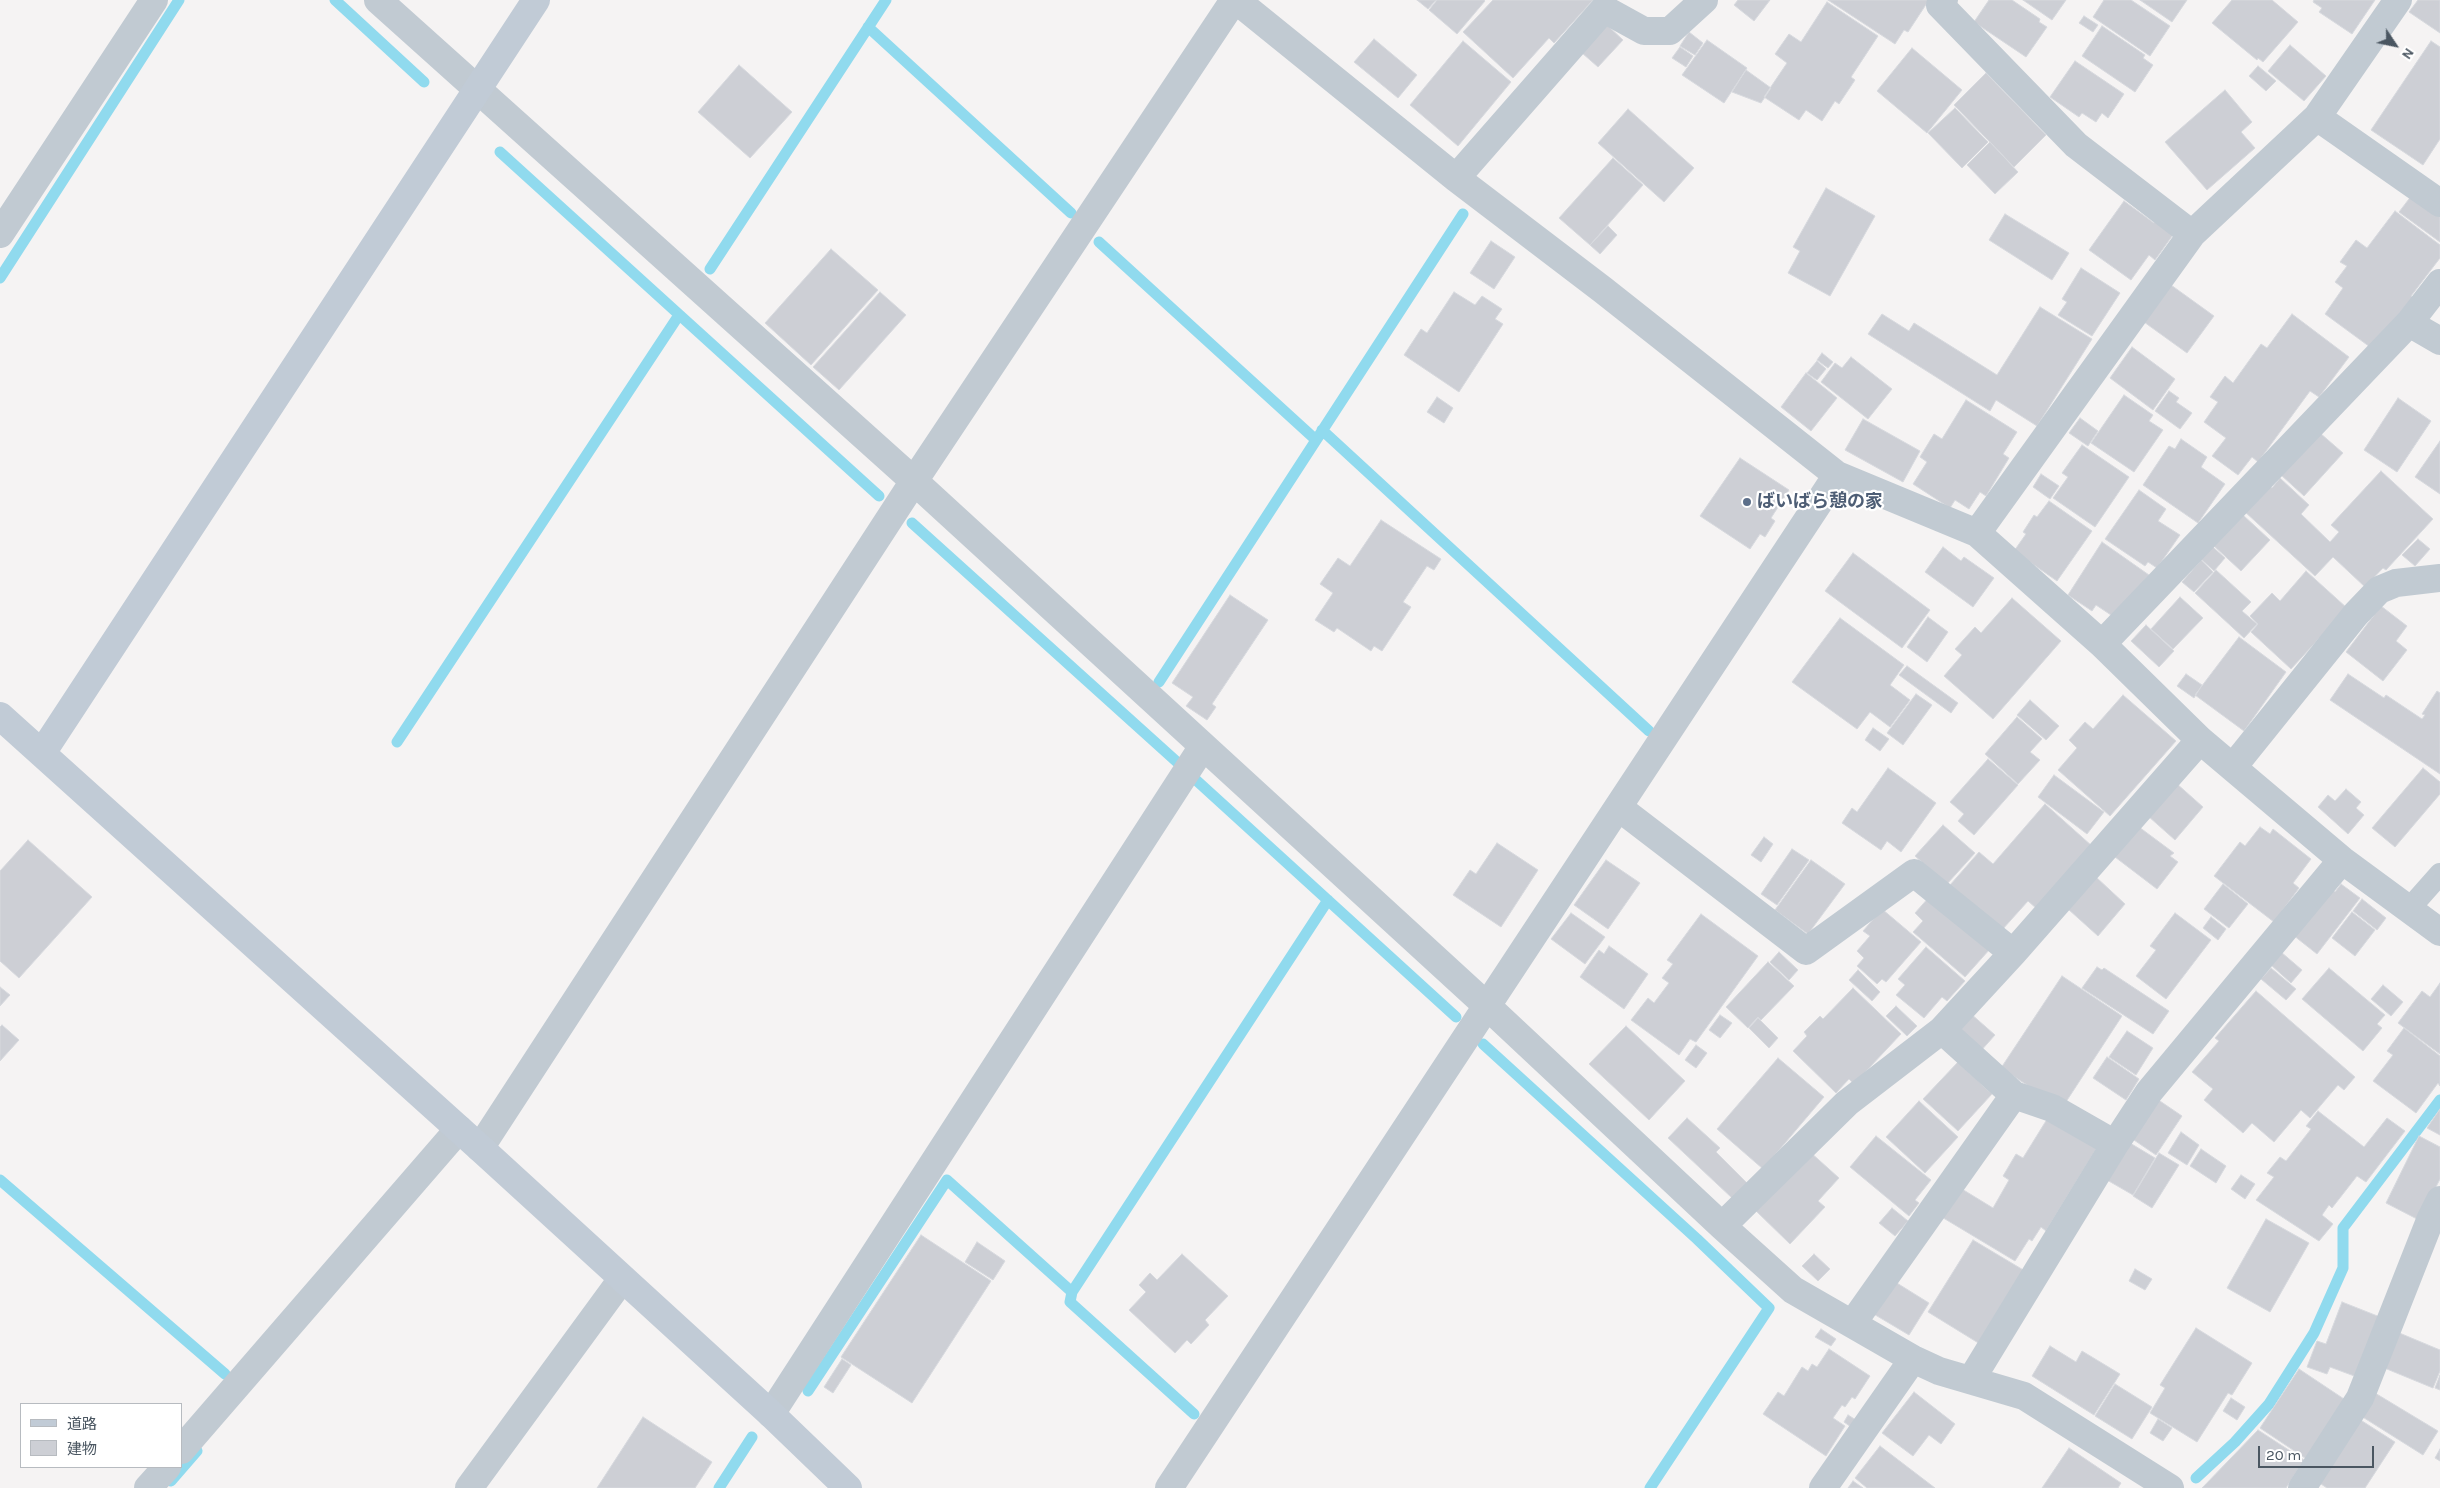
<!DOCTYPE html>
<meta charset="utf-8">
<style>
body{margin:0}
#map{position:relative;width:2440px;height:1488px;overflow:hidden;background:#f5f3f3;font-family:Karla,"Noto Sans JP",sans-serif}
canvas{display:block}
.legend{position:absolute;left:20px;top:1403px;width:162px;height:65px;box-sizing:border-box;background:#fff;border:1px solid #b7bbc0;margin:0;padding:6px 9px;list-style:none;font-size:15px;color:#4a5661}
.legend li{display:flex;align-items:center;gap:10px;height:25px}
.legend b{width:25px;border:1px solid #b7bbc0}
.north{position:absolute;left:2370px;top:20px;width:50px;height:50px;-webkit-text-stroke:4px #fff;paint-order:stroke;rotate:124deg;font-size:14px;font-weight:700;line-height:20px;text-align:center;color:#4a5661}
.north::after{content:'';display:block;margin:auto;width:18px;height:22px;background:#4a5661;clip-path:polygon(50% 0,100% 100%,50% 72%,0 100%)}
.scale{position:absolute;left:2258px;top:1446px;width:116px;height:22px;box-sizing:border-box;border:2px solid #4a5661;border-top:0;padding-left:6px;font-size:15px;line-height:18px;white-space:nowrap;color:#4a5661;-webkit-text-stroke:4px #fff;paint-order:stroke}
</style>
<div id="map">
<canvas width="2440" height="1488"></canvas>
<ul class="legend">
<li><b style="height:6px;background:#c1cbd6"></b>道路</li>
<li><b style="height:14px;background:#cdcfd5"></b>建物</li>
</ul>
<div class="north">N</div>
<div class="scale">20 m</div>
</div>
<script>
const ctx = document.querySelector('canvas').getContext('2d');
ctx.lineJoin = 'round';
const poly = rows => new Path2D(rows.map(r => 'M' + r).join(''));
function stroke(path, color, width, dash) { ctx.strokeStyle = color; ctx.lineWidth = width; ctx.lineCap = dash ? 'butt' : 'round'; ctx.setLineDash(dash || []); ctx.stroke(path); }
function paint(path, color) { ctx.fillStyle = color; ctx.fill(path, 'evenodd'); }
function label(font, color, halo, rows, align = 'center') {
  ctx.font = font + ' Karla,"Noto Sans JP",sans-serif'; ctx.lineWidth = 4.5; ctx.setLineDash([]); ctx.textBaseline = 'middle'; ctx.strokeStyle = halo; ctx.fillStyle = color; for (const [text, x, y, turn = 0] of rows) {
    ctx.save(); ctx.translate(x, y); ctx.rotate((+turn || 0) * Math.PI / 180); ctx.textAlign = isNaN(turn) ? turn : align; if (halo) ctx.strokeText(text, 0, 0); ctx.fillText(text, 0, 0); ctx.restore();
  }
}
stroke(poly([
 [335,0,424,82],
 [868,27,1071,213],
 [500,152,879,496],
 [1099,242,1316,440],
 [710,269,886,0],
 [0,278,179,0],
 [1322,430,1649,731],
 [912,523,1177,762],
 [1159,682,1463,214],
 [397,742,679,315],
 [1196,780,1456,1017],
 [1483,1044,1697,1239,1769,1308,1650,1488],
 [0,1180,225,1374],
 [1072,1292,1070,1302,1194,1414],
 [808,1391,947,1180,1072,1292,1328,900],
 [2196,1478,2235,1442,2269,1404,2314,1333,2343,1268,2343,1228,2440,1100],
 [171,1481,197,1451],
 [719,1488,752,1437]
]), '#90daee', 11);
const building = poly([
 [1417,0,1436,0,1428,9,1417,0],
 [1437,0,1484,0,1485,1,1457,34,1429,10,1437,0],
 [1493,0,1593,0,1554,43,1549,38,1513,78,1463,32,1493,0],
 [1738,0,1770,0,1754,21,1734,5,1738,0],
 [1828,0,1929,0,1908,32,1904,30,1895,44,1828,0],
 [1989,0,2012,0,2040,19,2039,22,2047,27,2026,57,1974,22,1989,0],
 [2023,0,2066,0,2052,20,2023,0],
 [2104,0,2131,0,2170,26,2150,56,2093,17,2104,0],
 [2140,0,2187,0,2172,22,2140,0],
 [2232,0,2272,0,2298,22,2263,62,2258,58,2257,60,2212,23,2232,0],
 [2314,0,2375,0,2352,34,2319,12,2322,8,2313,2,2314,0],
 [2418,0,2440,0,2440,33,2409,12,2418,0],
 [1827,2,1878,36,1851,77,1855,80,1839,104,1835,101,1822,121,1806,110,1799,120,1764,97,1787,63,1775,54,1789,34,1801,42,1827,2],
 [2084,16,2098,25,2093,32,2079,23,2084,16],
 [1607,25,1623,40,1598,67,1582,53,1607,25],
 [2102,26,2145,55,2143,58,2153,65,2135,92,2082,56,2102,26],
 [1689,32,1703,43,1695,55,1680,46,1689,32],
 [1374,39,1417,75,1398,98,1354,62,1374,39],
 [1707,40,1747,68,1724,103,1682,75,1707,40],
 [1463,41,1511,82,1458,146,1410,105,1463,41],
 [2431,41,2440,47,2440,139,2423,165,2371,130,2431,41],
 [2290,45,2326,76,2304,101,2268,71,2290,45],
 [1680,47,1693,56,1686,67,1672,58,1680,47],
 [1912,48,1962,90,1927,133,1877,91,1912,48],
 [2075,61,2124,94,2108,118,2102,113,2096,122,2082,113,2079,117,2050,97,2075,61],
 [739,65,792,112,750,158,698,112,739,65],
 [2258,66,2276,81,2266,91,2249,76,2258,66],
 [1746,70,1771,88,1761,103,1732,92,1746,70],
 [1986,73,2046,135,2014,167,1954,105,1986,73],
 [2225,90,2252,122,2241,132,2255,148,2207,190,2165,142,2225,90],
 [1955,108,1988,142,1962,168,1928,133,1955,108],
 [1628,109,1694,168,1664,202,1598,143,1628,109],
 [1990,142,2018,172,1995,194,1967,165,1990,142],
 [1613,158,1643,185,1590,245,1559,218,1613,158],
 [1826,188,1875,216,1830,296,1788,273,1800,251,1793,247,1826,188],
 [2412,195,2440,215,2440,242,2399,212,2412,195],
 [2124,201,2154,223,2157,219,2175,232,2155,260,2149,255,2131,280,2089,250,2124,201],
 [2395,211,2440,245,2440,258,2411,296,2414,298,2370,347,2325,314,2343,288,2335,282,2347,266,2340,262,2356,240,2367,248,2395,211],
 [2005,214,2069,253,2052,280,1989,240,2005,214],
 [1608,226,1617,235,1600,254,1590,245,1608,226],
 [1491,241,1515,257,1494,289,1470,273,1491,241],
 [831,249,878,290,811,365,765,323,831,249],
 [2081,268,2120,293,2092,336,2058,315,2067,302,2062,299,2081,268],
 [2171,285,2214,316,2187,353,2144,322,2171,285],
 [880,292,906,315,839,390,813,367,880,292],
 [1454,292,1475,305,1482,296,1502,309,1495,319,1503,324,1459,392,1404,355,1421,329,1427,333,1454,292],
 [2040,307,2092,339,2037,426,1996,400,1990,411,1868,334,1882,314,1909,331,1914,323,1997,375,2040,307],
 [2292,314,2349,357,2319,397,2310,391,2258,462,2252,457,2238,475,2212,456,2226,438,2204,422,2218,402,2210,397,2225,376,2233,383,2261,344,2267,348,2292,314],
 [2132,347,2175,379,2153,410,2110,378,2132,347],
 [1822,353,1833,362,1828,368,1817,360,1822,353],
 [1851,357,1892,389,1868,419,1821,382,1835,363,1842,368,1851,357],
 [1817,361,1826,369,1817,380,1807,373,1817,361],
 [1806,373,1837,398,1811,431,1781,407,1806,373],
 [2169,391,2179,398,2176,402,2192,413,2180,429,2155,411,2169,391],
 [2124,395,2153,415,2149,421,2163,430,2134,472,2091,443,2124,395],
 [1437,397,1453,408,1444,423,1427,412,1437,397],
 [2398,398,2431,421,2397,472,2364,450,2398,398],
 [1966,400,2017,432,2003,454,2009,458,1986,496,1980,492,1969,509,1955,500,1950,508,1913,484,1927,462,1920,457,1934,434,1942,439,1966,400],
 [2080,418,2098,431,2088,446,2069,433,2080,418],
 [1863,419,1920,451,1903,482,1845,450,1863,419],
 [2320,433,2343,453,2304,496,2281,475,2320,433],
 [2181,439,2207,457,2201,467,2225,484,2198,523,2143,485,2169,446,2175,449,2181,439],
 [2440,441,2440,494,2415,477,2440,441],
 [2082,445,2129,477,2095,527,2053,498,2068,477,2062,473,2082,445],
 [1740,458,1789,490,1771,518,1775,521,1765,537,1760,534,1750,549,1700,516,1740,458],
 [2381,471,2433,519,2386,570,2383,568,2365,587,2333,557,2315,576,2244,511,2268,485,2272,488,2280,478,2309,505,2301,514,2330,542,2339,532,2331,525,2381,471],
 [2041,474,2059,486,2050,499,2033,487,2041,474],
 [2139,490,2166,509,2158,521,2180,535,2157,568,2148,562,2145,566,2105,539,2139,490],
 [2049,501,2092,531,2057,581,2014,551,2026,534,2023,532,2034,515,2037,517,2049,501],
 [2243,515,2270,540,2241,571,2214,546,2243,515],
 [1381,520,1441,559,1434,570,1427,566,1403,602,1411,607,1382,651,1374,646,1371,651,1337,628,1334,632,1315,620,1333,593,1320,584,1338,558,1350,566,1381,520],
 [2418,539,2430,549,2415,566,2402,555,2418,539],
 [2102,542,2149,575,2114,617,2096,605,2092,611,2068,595,2102,542],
 [1943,547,1961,561,1964,557,1994,578,1973,607,1925,572,1943,547],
 [2213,547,2225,558,2214,571,2201,559,2213,547],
 [1853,553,1930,610,1902,648,1825,591,1853,553],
 [2201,560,2213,572,2194,592,2182,582,2201,560],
 [2216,570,2251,602,2242,611,2257,624,2244,638,2195,593,2216,570],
 [2306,571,2347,608,2291,669,2251,632,2258,624,2250,616,2272,593,2280,601,2306,571],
 [1230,595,1268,620,1212,704,1216,707,1207,720,1186,706,1193,697,1172,683,1230,595],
 [2180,597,2203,618,2173,649,2151,629,2180,597],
 [2012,598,2061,641,1993,719,1944,676,1962,655,1955,649,1975,627,1981,633,2012,598],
 [2381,606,2407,626,2396,641,2407,650,2383,681,2346,652,2381,606],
 [1928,617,1948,632,1927,662,1907,647,1928,617],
 [1840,618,1904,665,1890,685,1910,700,1890,727,1870,712,1857,729,1792,682,1840,618],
 [2146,625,2174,651,2159,667,2131,641,2146,625],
 [2239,637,2286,672,2244,731,2195,695,2239,637],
 [1907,666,1958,703,1951,713,1899,675,1907,666],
 [2186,674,2202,685,2194,698,2177,686,2186,674],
 [2348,674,2384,698,2386,695,2422,719,2425,715,2422,714,2437,691,2440,693,2440,774,2330,700,2348,674],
 [1916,694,1932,705,1903,745,1887,733,1916,694],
 [2123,695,2176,741,2110,816,2058,770,2077,748,2069,740,2085,722,2093,729,2123,695],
 [2030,700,2059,726,2046,740,2017,715,2030,700],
 [2017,717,2042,739,2030,752,2040,760,2018,784,1985,754,2017,717],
 [1873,728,1889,739,1880,751,1865,740,1873,728],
 [1988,759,2018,785,1974,835,1958,821,1964,814,1950,802,1988,759],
 [1888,768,1936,803,1901,852,1887,841,1881,850,1842,823,1852,808,1857,812,1888,768],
 [2423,768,2440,782,2440,794,2395,847,2372,828,2423,768],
 [2054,775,2104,812,2087,834,2038,797,2054,775],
 [2176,783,2203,807,2175,840,2148,816,2176,783],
 [2346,789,2361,802,2356,808,2364,815,2348,834,2318,807,2328,795,2335,801,2346,789],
 [2045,804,2092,846,2037,909,2028,901,2002,930,1950,885,1979,852,1993,864,2045,804],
 [1943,825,1975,853,1947,884,1915,856,1943,825],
 [2139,827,2174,853,2170,856,2178,862,2157,889,2115,857,2139,827],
 [2260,827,2270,834,2273,829,2311,859,2293,883,2299,888,2274,922,2214,876,2240,842,2245,846,2260,827],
 [1764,837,1773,844,1761,862,1751,855,1764,837],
 [28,840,92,897,19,978,0,961,0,871,28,840],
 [1497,843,1538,870,1501,927,1453,895,1470,870,1476,874,1497,843],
 [1792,849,1809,860,1777,905,1761,894,1792,849],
 [1606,860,1640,883,1608,929,1574,905,1606,860],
 [1811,860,1845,884,1808,934,1775,910,1811,860],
 [2096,877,2125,904,2098,936,2068,909,2096,877],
 [2223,884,2248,904,2229,928,2204,909,2223,884],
 [2341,884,2360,898,2317,954,2293,935,2330,888,2335,892,2341,884],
 [1930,896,1990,949,1965,977,1913,932,1923,921,1915,913,1930,896],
 [2362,899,2386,918,2377,930,2353,911,2362,899],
 [1882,909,1921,942,1886,982,1882,979,1877,984,1857,966,1864,958,1857,951,1870,936,1863,931,1882,909],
 [2352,912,2375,930,2355,956,2332,938,2352,912],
 [1571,913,1605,937,1585,964,1551,939,1571,913],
 [2175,913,2211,940,2166,999,2136,976,2156,950,2150,946,2175,913],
 [1701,914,1758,956,1696,1042,1690,1039,1679,1055,1631,1020,1648,998,1654,1003,1669,983,1662,978,1673,964,1667,960,1701,914],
 [2211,917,2226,929,2218,940,2203,928,2211,917],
 [1609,946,1648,974,1624,1009,1580,977,1599,950,1604,954,1609,946],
 [1926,947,1965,981,1947,1001,1942,997,1924,1018,1896,995,1905,985,1898,979,1926,947],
 [1779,952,1798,970,1789,980,1770,962,1779,952],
 [2281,952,2302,970,2291,983,2271,965,2281,952],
 [1768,962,1794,986,1761,1020,1758,1017,1748,1028,1726,1007,1768,962],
 [2097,967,2102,970,2104,968,2169,1011,2153,1034,2082,988,2097,967],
 [2271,968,2296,989,2286,1000,2261,979,2271,968],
 [2329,968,2385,1015,2377,1024,2382,1028,2363,1051,2302,999,2329,968],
 [1858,970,1880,992,1872,1001,1849,980,1858,970],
 [2062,976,2122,1016,2062,1108,2001,1068,2062,976],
 [2440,983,2440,1054,2398,1023,2422,991,2430,997,2440,983],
 [2383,985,2403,1002,2391,1016,2371,999,2383,985],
 [0,987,10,995,0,1006,0,987],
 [1853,988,1901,1034,1854,1084,1849,1079,1836,1093,1793,1051,1807,1036,1804,1032,1820,1016,1823,1019,1853,988],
 [2256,991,2355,1077,2344,1090,2338,1085,2310,1118,2301,1110,2274,1142,2252,1123,2243,1133,2204,1100,2213,1089,2192,1072,2219,1041,2215,1038,2256,991],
 [1896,1006,1917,1026,1907,1036,1886,1016,1896,1006],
 [1970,1013,1995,1035,1979,1053,1954,1031,1970,1013],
 [1720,1015,1732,1023,1720,1038,1709,1030,1720,1015],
 [1758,1018,1778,1038,1769,1048,1749,1028,1758,1018],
 [2,1025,19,1040,0,1061,0,1027,2,1025],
 [1626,1026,1685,1081,1649,1120,1589,1064,1626,1026],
 [2404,1028,2440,1056,2440,1086,2438,1083,2416,1113,2373,1081,2393,1055,2387,1051,2404,1028],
 [2127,1031,2153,1048,2136,1075,2109,1057,2127,1031],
 [1696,1045,1707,1053,1696,1068,1685,1060,1696,1045],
 [2107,1057,2139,1079,2126,1100,2093,1078,2107,1057],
 [1778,1058,1824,1097,1763,1169,1717,1129,1778,1058],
 [1958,1062,1992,1094,1958,1131,1923,1099,1958,1062],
 [2157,1099,2182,1116,2156,1155,2131,1138,2157,1099],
 [1919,1101,1958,1137,1925,1173,1886,1137,1919,1101],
 [2440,1109,2440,1135,2427,1128,2440,1109],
 [2318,1111,2364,1147,2387,1118,2405,1131,2366,1182,2357,1176,2332,1208,2329,1205,2322,1215,2333,1224,2319,1241,2256,1200,2274,1177,2267,1173,2280,1157,2286,1161,2311,1129,2306,1126,2318,1111],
 [2049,1116,2098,1146,2046,1231,2041,1227,2032,1241,2029,1239,2015,1261,1940,1216,1957,1186,1993,1208,2009,1180,2003,1176,2016,1154,2023,1158,2049,1116],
 [1687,1118,1720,1148,1716,1152,1747,1183,1732,1198,1668,1138,1687,1118],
 [2181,1132,2199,1145,2187,1165,2168,1153,2181,1132],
 [1876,1136,1931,1180,1915,1200,1919,1203,1909,1216,1850,1167,1876,1136],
 [2419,1136,2440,1147,2440,1179,2419,1220,2386,1203,2419,1136],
 [2130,1143,2155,1158,2133,1195,2107,1180,2130,1143],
 [2201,1149,2226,1166,2216,1183,2190,1166,2201,1149],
 [1809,1151,1839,1178,1818,1201,1825,1207,1790,1244,1754,1209,1809,1151],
 [2159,1153,2179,1165,2152,1208,2133,1196,2159,1153],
 [2241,1175,2255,1184,2245,1199,2231,1189,2241,1175],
 [1892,1208,1908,1221,1895,1236,1879,1223,1892,1208],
 [2266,1219,2309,1243,2270,1312,2227,1288,2266,1219],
 [921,1235,991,1281,912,1403,841,1357,921,1235],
 [1973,1240,2025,1271,1980,1344,1928,1312,1973,1240],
 [977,1242,1005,1261,993,1280,965,1262,977,1242],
 [1182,1254,1228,1296,1205,1320,1209,1325,1191,1344,1187,1340,1175,1353,1129,1310,1146,1292,1139,1285,1150,1273,1157,1280,1182,1254],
 [1814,1254,1830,1269,1818,1281,1802,1266,1814,1254],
 [2135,1269,2152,1279,2145,1290,2129,1281,2135,1269],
 [1892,1280,1929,1303,1909,1335,1872,1313,1892,1280],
 [2342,1302,2380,1317,2357,1377,2330,1367,2327,1374,2307,1367,2317,1341,2326,1344,2342,1302],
 [2196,1328,2252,1363,2232,1395,2228,1393,2197,1442,2150,1413,2165,1388,2160,1385,2196,1328],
 [1821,1329,1836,1339,1831,1346,1815,1337,1821,1329],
 [2397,1332,2440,1350,2440,1371,2433,1388,2382,1367,2397,1332],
 [2050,1346,2076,1362,2082,1351,2120,1374,2094,1415,2032,1376,2050,1346],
 [1829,1349,1870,1376,1855,1399,1852,1397,1845,1407,1842,1405,1833,1418,1845,1426,1826,1456,1763,1414,1778,1392,1784,1396,1802,1367,1808,1371,1812,1364,1817,1367,1829,1349],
 [842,1359,851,1365,833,1393,824,1387,842,1359],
 [2299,1369,2347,1401,2308,1460,2260,1428,2299,1369],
 [2440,1375,2440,1390,2435,1388,2440,1375],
 [2115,1384,2152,1407,2132,1439,2095,1416,2115,1384],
 [1914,1392,1955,1424,1941,1444,1929,1435,1913,1456,1882,1433,1914,1392],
 [2375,1393,2438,1431,2423,1455,2361,1416,2375,1393],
 [2231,1398,2245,1407,2237,1420,2223,1411,2231,1398],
 [1848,1415,1856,1420,1851,1427,1844,1422,1848,1415],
 [643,1417,712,1462,695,1488,597,1488,643,1417],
 [2158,1419,2172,1428,2163,1441,2150,1433,2158,1419],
 [2359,1419,2395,1442,2365,1488,2327,1488,2318,1482,2359,1419],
 [2258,1430,2304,1460,2286,1488,2202,1488,2258,1430],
 [1880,1446,1935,1488,1867,1488,1855,1478,1880,1446],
 [2069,1448,2121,1483,2118,1488,2042,1488,2069,1448],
 [2440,1449,2440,1461,2435,1458,2440,1449],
 [1853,1481,1863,1488,1848,1488,1853,1481]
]);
paint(building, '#cdcfd5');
stroke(building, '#d7d9de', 1);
stroke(poly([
 [2409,909,2440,874]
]), '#c1cad2', 22);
stroke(poly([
 [378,0,914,481,1486,1005,1722,1226,1793,1290,1913,1359,1939,1371,2024,1396,2170,1488],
 [1236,0,1456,178,1603,290,1837,475,1977,533,2102,644,2200,740,2342,860,2440,932],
 [1944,0,1940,5,2076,145,2192,234,2317,117,2398,0],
 [2317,117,2440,203],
 [1456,178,1604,9,1644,31,1670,31,1704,0],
 [0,234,154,0],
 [2409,323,2440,341],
 [1977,533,2192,234],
 [2102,644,2409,323,2440,283],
 [2233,767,2356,614,2379,590,2396,583,2440,578],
 [1618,807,1806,951,1914,873,2013,953],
 [1942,1030,2014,1095,2052,1108,2115,1144],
 [480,1148,914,481,1234,0],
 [1722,1226,1847,1103,1942,1030,2013,953,2200,740],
 [1852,1324,2014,1095],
 [1971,1380,2115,1144,2149,1092,2342,860],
 [771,1414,1203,746],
 [181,1450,459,1129],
 [148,1488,167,1467],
 [469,1488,622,1279],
 [1169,1488,1837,475],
 [1823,1488,1913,1359],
 [2302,1488,2360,1398,2431,1218,2440,1200]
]), '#c1cad2', 28);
stroke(poly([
 [0,716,480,1148,771,1414,848,1488],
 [42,753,536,0]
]), '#c1cbd6', 28);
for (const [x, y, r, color] of [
 [1747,502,5,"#5c6f8a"]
]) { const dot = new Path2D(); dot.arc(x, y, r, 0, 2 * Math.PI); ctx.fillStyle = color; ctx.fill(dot); stroke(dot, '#fff', 2); }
label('bold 18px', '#4e5e75', '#fff', [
 ["ばいばら憩の家",1757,502]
], 'left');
</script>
